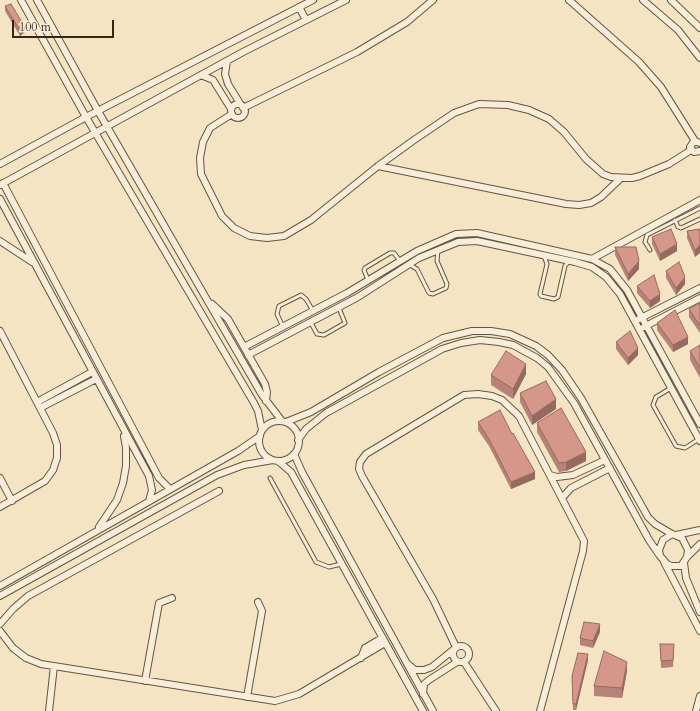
<!DOCTYPE html>
<style>
body{margin:0}
#map{position:relative;width:700px;height:711px;overflow:hidden;background:#f5e4c3;font-family:Cardo,serif}
canvas{display:block}
.scale{position:absolute;left:12px;top:20px;width:102px;height:18px;box-sizing:border-box;border:2px solid #322615;border-top:0;padding-left:5px;font-size:12px;line-height:14px;white-space:nowrap;color:#322615;-webkit-text-stroke:3px #f8edd8;paint-order:stroke}
</style>
<div id="map">
<canvas width="700" height="711"></canvas>
<div class="scale">100 m</div>
</div>
<script>
const ctx = document.querySelector('canvas').getContext('2d');
ctx.lineJoin = 'round';
const poly = rows => new Path2D(rows.map(r => 'M' + r).join(''));
function stroke(path, color, width, dash) { ctx.strokeStyle = color; ctx.lineWidth = width; ctx.lineCap = dash ? 'butt' : 'round'; ctx.setLineDash(dash || []); ctx.stroke(path); }
function paint(path, color) { ctx.fillStyle = color; ctx.fill(path, 'evenodd'); }
const lane = poly([
 [675,220,678,227,681,228,700,219],
 [650,250,645,242,647,235,700,208],
 [544,256,547,264,540,294,541,296,554,299,558,297,565,266,569,261],
 [410,265,417,269,429,293,433,294,446,288,447,284,437,261,438,250],
 [368,280,364,270,365,268,390,253,394,253,400,261],
 [310,321,317,334,324,335,345,323,339,308],
 [283,327,277,314,279,306,301,295,306,299,313,311],
 [671,388,656,397,653,405,676,446,685,448,699,439],
 [270,478,316,562,329,567,341,564]
]);
const street = poly([
 [21,0,86,117,254,403,258,411,262,430],
 [37,0,98,111,262,395,282,421],
 [569,0,639,62,661,87,695,141],
 [643,0,678,30,700,58],
 [671,0,700,28],
 [299,7,306,20],
 [227,61,225,74,228,84,241,105],
 [201,75,213,80,231,109],
 '231 111a7 7 0 1 1 14 0a7 7 0 1 1-14 0Z',
 [243,108,357,52,407,22,433,0],
 [232,114,210,128,203,142,200,158,201,174,222,216,234,228,250,236,267,238,284,236,311,220,378,166,414,140,454,113,479,104,508,105,529,110,549,119,564,132,586,159,603,174,611,177,632,178,640,176,669,164,691,150],
 [700,143,694,141,690,147,694,152,700,151],
 [0,164,86,117,313,0],
 [378,166,566,204,579,205,591,203,601,197,621,178],
 [3,183,159,478,170,489],
 [0,185,243,52,346,0],
 [0,199,149,476,152,490,149,501],
 [0,241,32,262],
 [592,259,700,200],
 [212,304,228,319,265,384,267,392,266,401],
 [639,319,700,288],
 [644,327,700,298],
 [0,331,53,433,57,445,57,458,53,470,45,481,0,507],
 [244,347,347,293,417,251,456,234,477,233,592,259,610,269,627,290,700,424],
 [248,355,358,297,419,258,458,242,477,241,575,262,592,267,606,277,620,294,700,441],
 [37,402,92,372],
 [40,408,96,379],
 '259 441a20 20 0 1 1 40 0a20 20 0 1 1-40 0Z',
 [286,422,311,412,379,372,443,338,472,331,491,331,510,334,536,346,548,355,562,370,581,398,648,517,655,524,672,534],
 [298,440,306,429,326,413,442,349,461,343,480,340,499,342,513,345,537,358,548,367,574,403,649,540,660,556],
 [294,454,302,472,433,711],
 [278,461,291,472,423,711],
 [550,475,557,477,573,475,605,460],
 [0,478,12,501],
 [562,498,571,488,610,468],
 [99,527,117,500,123,483,126,466,126,448,124,436],
 [672,534,682,538,688,550,687,557,681,566,671,566,667,564,660,556,659,550,663,540,672,534],
 [676,535,700,530],
 [687,557,700,544],
 [664,562,700,631],
 [684,563,686,578,700,612],
 [0,586,238,451,260,436],
 [0,596,217,475,244,465,273,460],
 [0,624,13,609,28,596,219,491],
 [0,631,13,648,26,658,41,664,275,701,299,694,385,643],
 '453 654a8 8 0 1 1 16 0a8 8 0 1 1-16 0Z',
 [456,647,433,599,362,476,359,469,360,462,366,454,464,395,478,394,492,396,502,400,519,416,584,541,583,551,540,711],
 [361,658,365,648,382,638],
 [464,662,496,711],
 [409,665,415,670,424,670,432,667,453,650],
 [145,681,159,603,172,598],
 [423,694,424,684,429,680,457,662],
 [247,697,262,611,258,602],
 [49,711,54,666],
 [696,711,700,696]
]);
stroke(lane, '#635640', 5);
stroke(street, '#635640', 8);
stroke(lane, '#f8edd8', 3);
stroke(street, '#f8edd8', 6);
paint(poly([
 [5,6,25,32,20,36,5,11],
 [700,229,695,257,687,238,687,231],
 [652,237,677,251,660,261,652,244],
 [615,247,639,269,628,281,615,255],
 [666,271,685,284,676,295,666,278],
 [637,286,660,301,650,308,637,293],
 [700,303,700,333,689,317,689,309],
 [657,323,688,344,673,352,657,330],
 [616,342,638,355,628,365,616,349],
 [700,345,700,378,690,360,690,351],
 [526,374,513,399,491,385,491,375],
 [520,393,556,409,532,425,520,402],
 [478,422,512,434,535,479,511,489,489,446,478,430],
 [537,423,586,461,566,471,559,472,537,432],
 [600,632,593,648,580,645,580,638],
 [660,644,674,651,673,667,661,668],
 [588,660,576,710,573,710,572,676],
 [627,671,622,698,594,696,594,686]
]), '#b78277');
paint(poly([
 [25,27,25,32,20,36,20,31],
 [677,244,677,251,660,261,660,254],
 [700,245,700,253,695,257,695,250],
 [639,261,639,269,628,281,628,274],
 [685,277,685,284,676,295,676,288],
 [660,294,660,301,650,308,650,301],
 [688,337,688,344,673,352,673,345],
 [638,348,638,355,628,365,628,358],
 [526,364,526,374,513,399,513,389],
 [556,399,556,409,532,425,532,416],
 [586,452,586,461,566,471,566,462],
 [535,472,535,479,511,489,511,482],
 [600,624,600,632,593,648,593,641],
 [588,654,588,660,576,710,576,704],
 [627,662,627,671,622,698,622,688]
]), '#956a61');
const building = poly([
 [11,4,25,27,20,31,5,6,11,4],
 [671,229,677,244,660,254,652,237,671,229],
 [700,229,700,245,695,250,687,231,700,229],
 [615,247,636,247,639,261,628,274,615,247],
 [679,262,685,277,676,288,666,271,679,262],
 [654,275,660,294,650,301,637,286,654,275],
 [700,303,700,326,689,309,700,303],
 [675,310,688,337,673,345,657,323,675,310],
 [630,331,638,348,628,358,616,342,630,331],
 [700,345,700,368,690,351,700,345],
 [506,351,526,364,513,389,491,375,506,351],
 [546,381,556,399,532,416,520,393,546,381],
 [561,408,586,452,566,462,559,463,537,423,561,408],
 [500,410,512,434,513,433,535,472,511,482,489,439,478,422,500,410],
 [584,622,600,624,593,641,580,638,584,622],
 [660,644,674,644,673,660,661,661,660,644],
 [604,651,627,662,622,688,594,686,604,651],
 [578,653,588,654,576,704,573,704,572,676,578,653]
]);
paint(building, '#d5978a');
stroke(building, '#956a61', 1);
</script>
